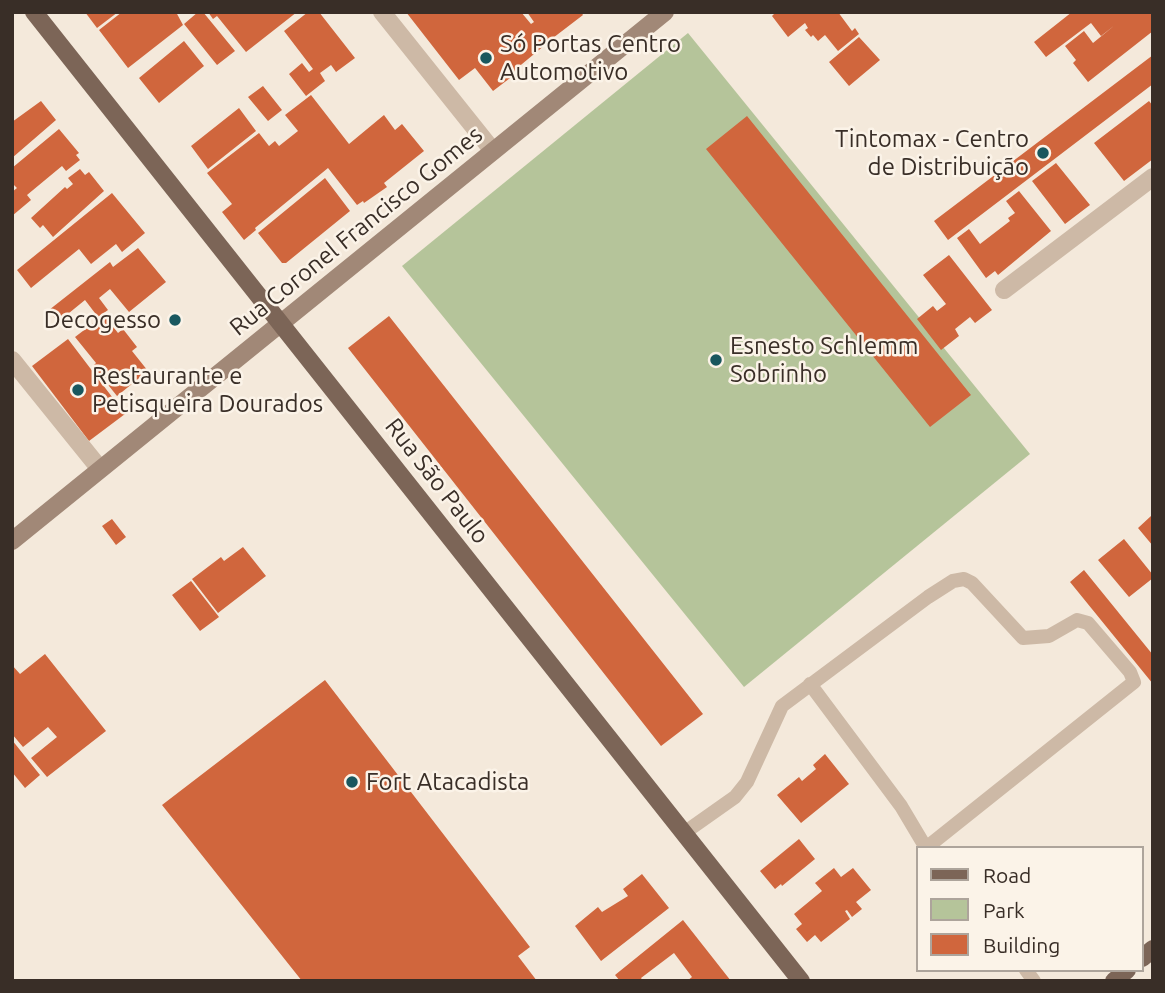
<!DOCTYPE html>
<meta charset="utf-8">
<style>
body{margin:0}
#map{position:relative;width:1165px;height:993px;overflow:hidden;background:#f4e9db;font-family:Ubuntu,sans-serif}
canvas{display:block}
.frame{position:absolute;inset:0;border:14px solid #392e27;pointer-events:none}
.legend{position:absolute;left:916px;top:846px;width:228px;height:126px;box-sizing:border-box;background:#fbf3e8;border:2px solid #ada49b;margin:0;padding:9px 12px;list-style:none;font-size:21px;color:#392e27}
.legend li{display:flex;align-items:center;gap:14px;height:35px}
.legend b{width:35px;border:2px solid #ada49b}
</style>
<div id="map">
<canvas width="1165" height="993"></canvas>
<div class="frame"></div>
<ul class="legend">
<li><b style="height:9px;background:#7c6557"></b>Road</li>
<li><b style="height:19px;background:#b5c49a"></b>Park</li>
<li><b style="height:19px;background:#d0663d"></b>Building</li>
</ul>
</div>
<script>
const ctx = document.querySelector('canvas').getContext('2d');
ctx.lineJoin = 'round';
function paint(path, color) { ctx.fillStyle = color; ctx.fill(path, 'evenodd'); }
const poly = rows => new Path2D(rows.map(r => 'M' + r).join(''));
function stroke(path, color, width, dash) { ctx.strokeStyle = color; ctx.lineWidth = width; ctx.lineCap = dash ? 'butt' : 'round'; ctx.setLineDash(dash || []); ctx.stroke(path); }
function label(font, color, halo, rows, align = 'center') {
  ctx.font = font + ' Ubuntu,sans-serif'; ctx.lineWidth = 5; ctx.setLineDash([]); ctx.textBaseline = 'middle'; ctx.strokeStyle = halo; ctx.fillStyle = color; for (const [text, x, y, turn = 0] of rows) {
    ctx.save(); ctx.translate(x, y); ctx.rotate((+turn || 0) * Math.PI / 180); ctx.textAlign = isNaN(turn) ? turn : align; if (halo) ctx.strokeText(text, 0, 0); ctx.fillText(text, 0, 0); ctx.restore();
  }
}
paint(poly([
 [688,33,1030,454,744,687,402,266]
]), '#b5c49a');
paint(poly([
 [85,12,118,12,97,28],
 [122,12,176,12,183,25,128,68,99,30],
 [198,12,203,12,235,51,217,65,184,24],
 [208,12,297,12,246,52,217,16,213,19],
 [308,12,319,12,355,58,336,72,331,65,320,73,325,81,306,96,289,74,302,63,309,72,313,69,284,31],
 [406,12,521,12,531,24,534,22,527,12,581,12,583,15,549,41,551,44,547,47,545,45,516,69,518,72,493,91,475,68,459,80],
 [776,12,838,12,852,31,855,28,859,34,838,51,825,35,818,41,813,35,811,37,805,30,808,28,805,23,788,37,772,16],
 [1072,12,1153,12,1153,31,1088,82,1073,63,1076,60,1065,46,1084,31,1093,43,1115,25,1101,36,1091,23,1046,57,1034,42],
 [859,37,880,60,849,86,829,62],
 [184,41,204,66,159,103,139,78],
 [1153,55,1153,84,948,240,934,221],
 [263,86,282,110,268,121,248,97],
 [311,95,349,144,384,115,395,130,402,124,424,151,384,183,387,187,364,203,363,201,357,205,328,168,255,228,256,230,244,240,222,212,232,204,207,173,259,133,269,146,275,141,279,146,298,131,285,115],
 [41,101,56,120,12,158,12,122],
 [1149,101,1153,106,1153,159,1124,181,1094,143],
 [239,108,256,131,208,169,191,146],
 [747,116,971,395,930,427,706,149],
 [59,129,79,153,76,155,80,160,66,171,62,166,27,195,31,200,12,216,12,192,17,188,12,183,12,168],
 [1056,163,1090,205,1065,224,1032,181],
 [80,169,85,175,89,172,104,191,53,237,43,225,40,228,31,218,65,187,67,189,73,184,68,178],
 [325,178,350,211,286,263,282,263,258,233],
 [1019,191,1051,231,998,275,995,271,986,278,957,238,969,229,980,244,1010,221,1008,218,1015,213,1006,201],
 [112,193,145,233,122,252,116,244,91,264,79,249,31,288,17,270],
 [138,248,166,282,129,312,110,289,99,298,108,310,98,317,85,300,58,322,49,310,110,262,113,267],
 [949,255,992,310,975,323,970,317,955,329,959,336,941,350,917,319,933,306,937,311,946,304,923,275],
 [104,315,118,333,123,329,137,347,132,351,148,371,117,396,93,366,96,363,75,337],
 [389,316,703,714,661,746,348,348],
 [68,339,125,414,89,441,32,366],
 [1151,516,1153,518,1153,546,1138,528],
 [112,519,126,537,116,545,102,526],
 [1124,539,1153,575,1153,578,1129,597,1098,560],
 [243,547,266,576,218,613,192,579,221,557,224,561],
 [1084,570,1153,655,1153,684,1070,582],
 [191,581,219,617,200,631,172,595],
 [45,654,106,731,47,777,31,758,57,737,48,727,23,747,12,734,12,665,20,674],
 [325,680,530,947,518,956,537,981,302,981,162,805],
 [12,740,40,775,25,788,12,772],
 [825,754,849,784,801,823,777,795,799,777,802,781,816,769,813,765],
 [799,839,815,859,782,886,781,884,775,889,760,871],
 [834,868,841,877,853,868,871,890,856,902,862,909,852,917,847,910,845,911,850,919,821,942,815,935,807,942,796,929,802,924,794,914,822,891,815,883],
 [642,874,669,908,601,961,575,926,598,907,602,912,628,896,623,889],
 [683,920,731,981,687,981,692,977,674,953,641,978,643,981,620,981,615,975]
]), '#d0663d');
stroke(poly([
 [810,684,901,806,926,848],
 [684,833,735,797,747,782,782,706,928,597,953,581,964,579,972,583,1023,638,1049,636,1077,620,1088,623,1130,672,1134,682,926,848],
 [1026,970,1034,981]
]), '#cdb9a6', 14);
stroke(poly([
 [382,12,493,151],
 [1004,290,1153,177],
 [12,360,100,469]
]), '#cdb9a6', 18);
stroke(poly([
 [12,541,665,12]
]), '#a18877', 18);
stroke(poly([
 [34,12,801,981],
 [1142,958,1153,949],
 [1114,981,1127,970]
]), '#7c6557', 18);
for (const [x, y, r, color] of [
 [486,58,7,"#19575e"],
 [1043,153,7,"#19575e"],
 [175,320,7,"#19575e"],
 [716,360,7,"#19575e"],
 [78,390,7,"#19575e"],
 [352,782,7,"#19575e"]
]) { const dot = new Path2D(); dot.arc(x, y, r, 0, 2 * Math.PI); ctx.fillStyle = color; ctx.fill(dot); stroke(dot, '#fbf3e8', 2.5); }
label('24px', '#392e27', '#fbf3e8', [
 ["Só Portas Centro",500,44],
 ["Automotivo",500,72],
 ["Tintomax - Centro",1029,139,"right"],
 ["de Distribuição",1029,167,"right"],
 ["Decogesso",161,320,"right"],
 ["Esnesto Schlemm",730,346],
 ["Sobrinho",730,374],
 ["Restaurante e",92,376],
 ["Petisqueira Dourados",92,404],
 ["Fort Atacadista",366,782]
], 'left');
label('24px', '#392e27', '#fbf3e8', [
 ["Rua Coronel Francisco Gomes",356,231,-39],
 ["Rua São Paulo",437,481,52]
]);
</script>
